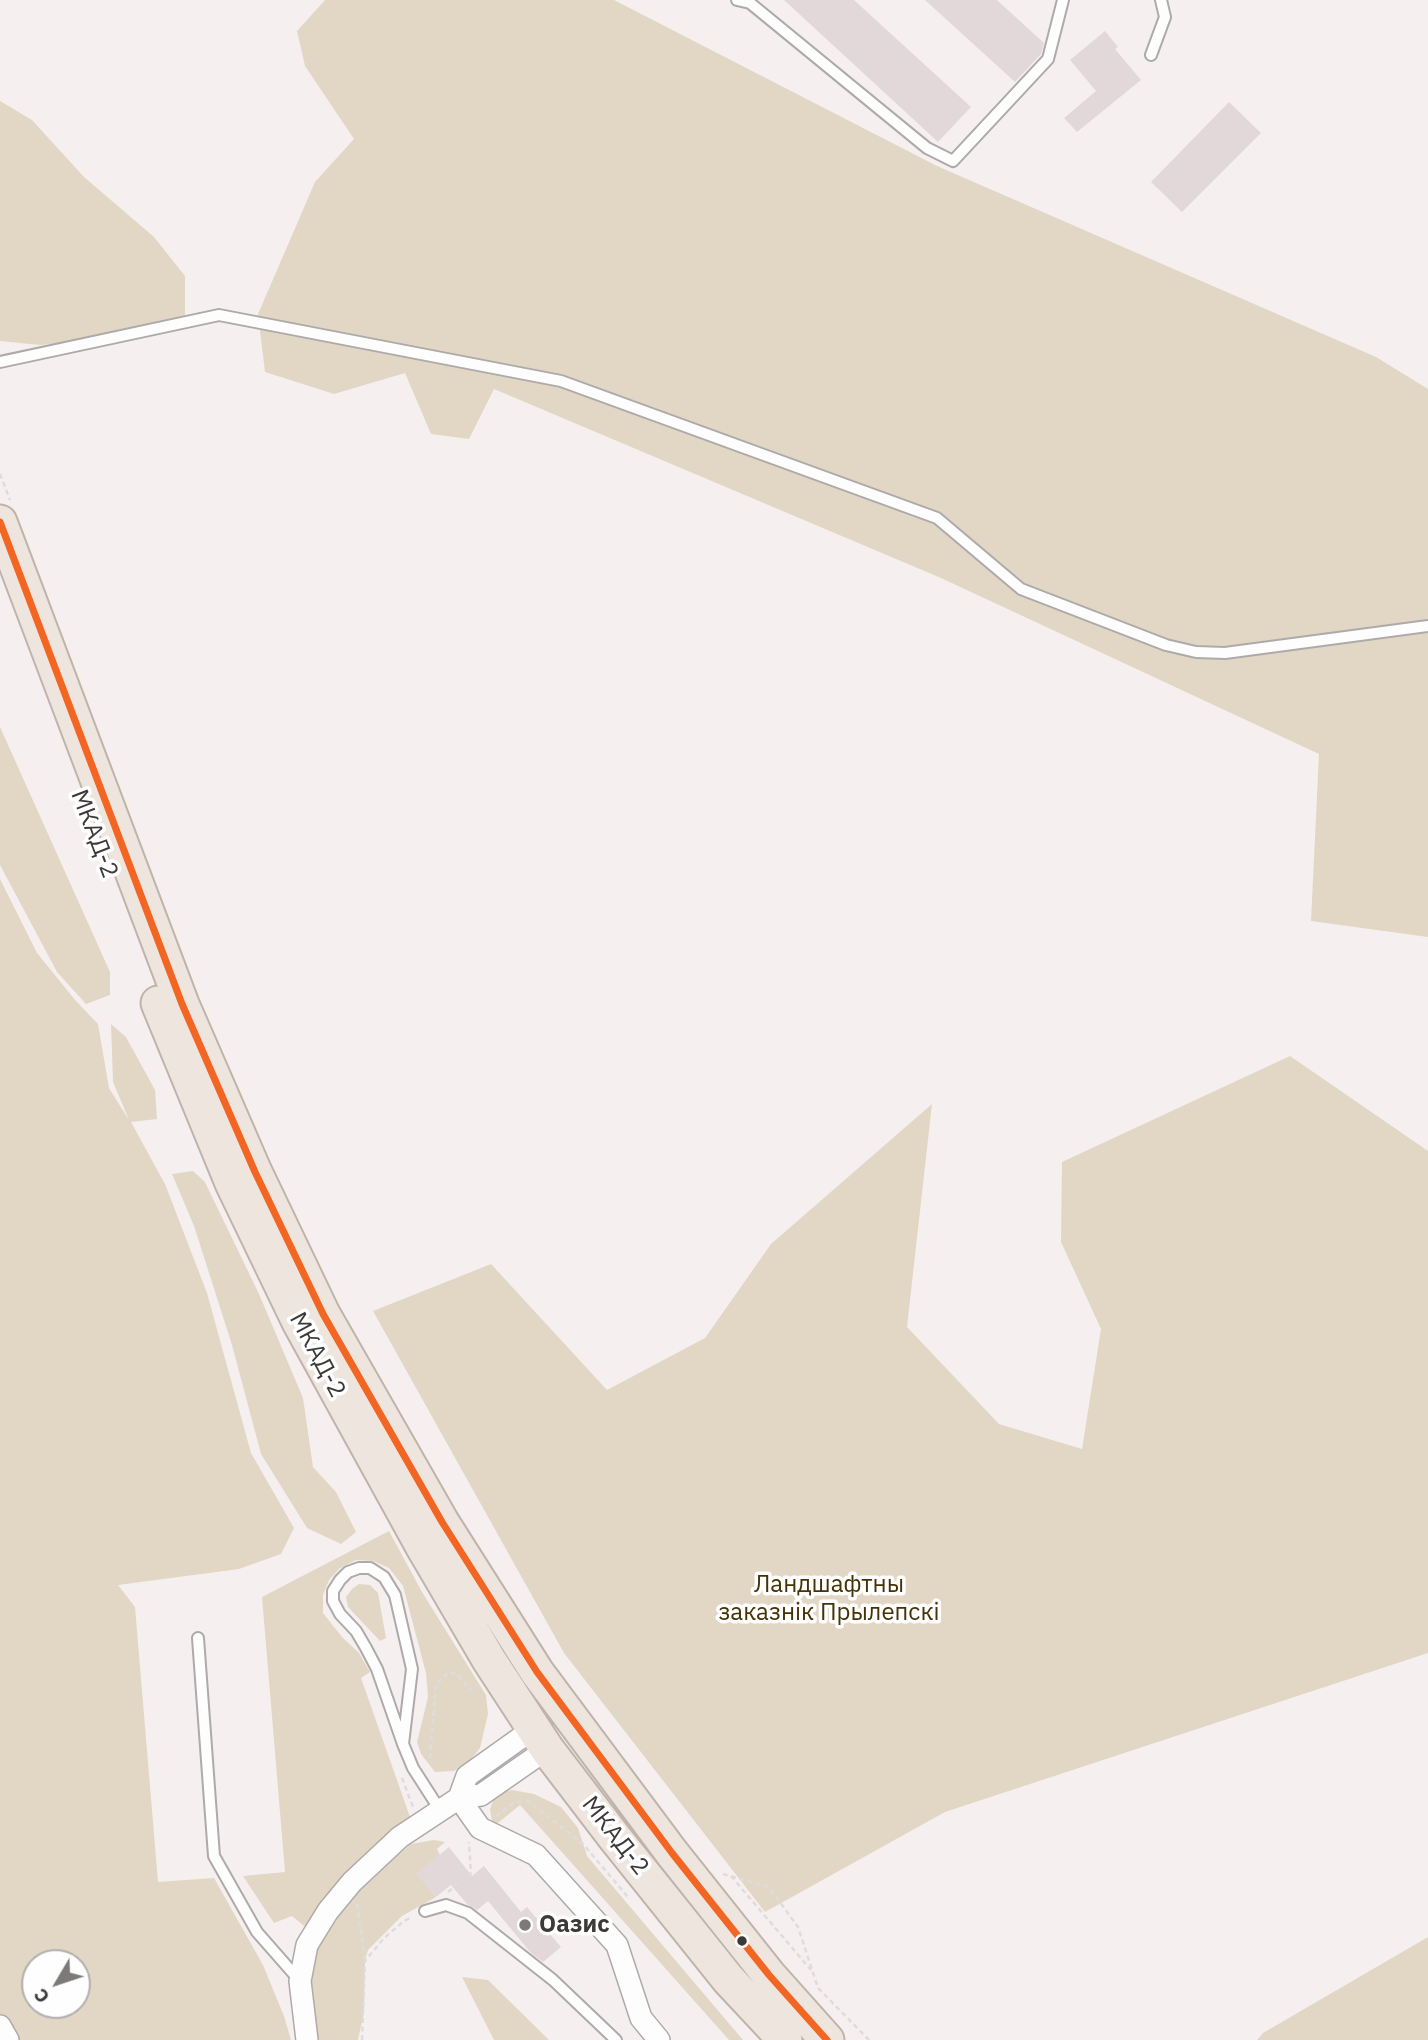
<!DOCTYPE html>
<html>
<head>
<meta charset="utf-8">
<style>
	body { margin:0 }
	#map { position:relative; width:1428px; height:2040px; overflow:hidden; background:#f5f0ef; font-family:"IBM Plex Sans",sans-serif }
	canvas { display:block }
	.north { position:absolute; left:21px; top:1949px; width:70px; height:70px; box-sizing:border-box; background:#fefefe; border:2px solid #b1afaf; border-radius:50%; rotate:231deg; font-size:19px; font-weight:700; line-height:28px; text-align:center; color:#3d3938 }
	.north::after { content:''; display:block; margin:auto; width:24px; height:32px; background:#7d7978; clip-path:polygon(50% 0,100% 100%,50% 72%,0 100%) }
</style>
</head>
<body>
<div id="map">
<canvas width="1428" height="2040"></canvas>
<div class="north">С</div>
</div>
<script>
const ctx = document.querySelector('canvas').getContext('2d');
ctx.lineJoin = 'round';
function fillPath(path, color) { ctx.fillStyle = color; ctx.fill(path, 'evenodd'); }
const poly = rows => new Path2D(rows.map(r => 'M' + r).join(''));
function trace(path, color, width, dash) { ctx.strokeStyle = color; ctx.lineWidth = width; ctx.lineCap = dash ? 'butt' : 'round'; ctx.setLineDash(dash || []); ctx.stroke(path); }
function drawText(font, color, halo, rows, align = 'center') {
  ctx.font = font + ' "IBM Plex Sans",sans-serif'; ctx.lineWidth = 7; ctx.setLineDash([]); ctx.textBaseline = 'middle'; ctx.strokeStyle = halo; ctx.fillStyle = color; for (const [text, x, y, turn = 0] of rows) {
    ctx.save(); ctx.translate(x, y); ctx.rotate((+turn || 0) * Math.PI / 180); ctx.textAlign = isNaN(turn) ? turn : align; if (halo) ctx.strokeText(text, 0, 0); ctx.fillText(text, 0, 0); ctx.restore();
  }
}
fillPath(poly([
	[325,0,614,0,937,166,1376,357,1428,389,1428,937,1311,921,1319,754,941,578,494,389,469,439,431,434,405,373,334,394,265,372,258,314,315,182,354,139,305,66,297,31],
	[0,101,32,120,84,177,154,237,185,276,185,327,114,338,40,345,0,341],
	[0,727,110,972,110,995,86,1004,57,972,0,865],
	[0,879,37,953,76,1001,98,1024,109,1088,129,1120,113,1082,111,1024,126,1037,155,1090,157,1119,131,1122,165,1184,207,1293,251,1453,294,1528,281,1554,239,1569,118,1585,135,1607,158,1882,214,1878,263,1965,284,2016,291,2040,0,2040],
	[35,1963,77,1963,77,2005,35,2005],
	[1290,1056,1428,1151,1428,1653,945,1812,765,1912,564,1653,373,1311,491,1264,607,1390,705,1338,771,1244,932,1104,907,1327,999,1424,1082,1449,1101,1329,1061,1242,1062,1162],
	[193,1171,205,1182,259,1294,303,1398,313,1467,336,1492,356,1532,341,1544,307,1528,261,1454,232,1345,194,1226,172,1174],
	[389,1531,422,1592,486,1695,488,1714,480,1748,471,1759,454,1771,435,1772,421,1754,417,1742,428,1697,426,1673,403,1586,389,1568,373,1561,356,1560,340,1568,329,1580,323,1595,323,1613,342,1637,359,1653,370,1672,361,1678,410,1817,391,1830,344,1875,324,1902,309,1930,292,1916,274,1923,243,1876,285,1872,262,1597],
	[359,1584,370,1585,378,1593,386,1638,380,1641,348,1607,346,1597,352,1589],
	[512,1790,534,1794,561,1807,578,1828,587,1856,743,2040,729,2040,520,1805,493,1827,490,1809,494,1798,503,1792],
	[434,1840,445,1842,437,1849,440,1855,417,1874,436,1897,402,1916,368,1950,365,1961,364,2012,358,2040,315,2040,311,1982,316,1950,344,1909,378,1871,411,1844],
	[1428,1937,1428,2040,1257,2040,1263,2033],
	[462,1977,488,1980,549,2040,494,2040]
]), '#e2d7c5');
fillPath(poly([
	[784,0,854,0,971,107,938,142],
	[925,0,997,0,1044,43,1041,54,1015,82],
	[1105,31,1118,47,1115,49,1141,80,1077,132,1064,118,1096,91,1070,60],
	[1229,102,1261,133,1182,212,1151,182],
	[449,1847,472,1876,484,1866,521,1912,527,1907,561,1947,543,1962,530,1952,488,1901,477,1910,467,1904,451,1885,436,1897,416,1874]
]), '#e2d8d9');
const service = poly([
	[737,0,750,3,927,148,953,161,1048,59,1063,0],
	[1151,55,1165,17,1161,0],
	[0,362,219,315,561,381,937,518,1021,589,1166,645,1196,652,1225,653,1428,626],
	[198,1638,214,1856,257,1932,300,1981],
	[403,1744,412,1669,395,1595,384,1577,370,1568,359,1568,348,1572,340,1580,333,1591,333,1601,340,1614,356,1631,366,1648,377,1669,403,1744,413,1768,440,1810],
	[425,1911,446,1905,468,1913,553,1980,616,2040]
]);
const minor = poly([
	[459,1798,480,1828,536,1855,617,1945,641,2018,659,2040],
	[459,1798,467,1776,533,1729],
	[0,2026,8,2040],
	[307,2040,300,1981,307,1945,328,1911,352,1882,400,1837,459,1798,481,1795,547,1749]
]);
const trunk = poly([
	[0,522,182,1004,255,1172,323,1314,442,1522,537,1672,672,1853,769,1975,827,2040],
	[158,1003,232,1183,299,1322,424,1549,489,1660,547,1749,615,1838,728,1979,785,2040]
]);
trace(service, '#aeaaa9', 14);
trace(minor, '#aeaaa9', 24);
trace(trunk, '#c0b3aa', 37);
trace(poly([
	[0,474,10,500],
	[430,1758,436,1684,449,1672,457,1674,470,1690,477,1685],
	[402,1778,413,1807],
	[496,1816,513,1803,528,1801,583,1844,628,1897],
	[723,1874,769,1887,798,1927,818,1988,869,2040],
	[731,1876,811,1970],
	[448,1892,471,1873,469,1842],
	[357,1904,365,1960],
	[362,2040,365,1961,384,1938,404,1921,412,1917]
]), '#dedcdc', 2.5, [5, 3.5]);
trace(service, '#fefdfd', 10);
trace(minor, '#fefdfd', 21);
trace(trunk, '#eee5de', 33);
trace(poly([
	[0,522,182,1004,255,1172,323,1314,442,1522,537,1672,672,1853,769,1975,827,2040]
]), '#f26522', 7);
for (const [x, y, r, color] of [
	[525,1925,7,"#7d7978"],
	[742,1941,6,"#3d3938"]
]) { const dot = new Path2D(); dot.arc(x, y, r, 0, 2 * Math.PI); ctx.fillStyle = color; ctx.fill(dot); trace(dot, '#fefefe', 2.5); }
drawText('24px', '#3d3938', '#fefefe', [
	["МКАД-2",94,834,69],
	["МКАД-2",317,1355,62],
	["МКАД-2",615,1836,52]
]);
drawText('24px', '#453306', '#fefefe', [
	["Ландшафтны",829,1585],
	["заказнік Прылепскі",829,1613]
]);
drawText('bold 24px', '#3d3938', '#fefefe', [
	["Оазис",539,1925]
], 'left');
</script>
</body>
</html>
